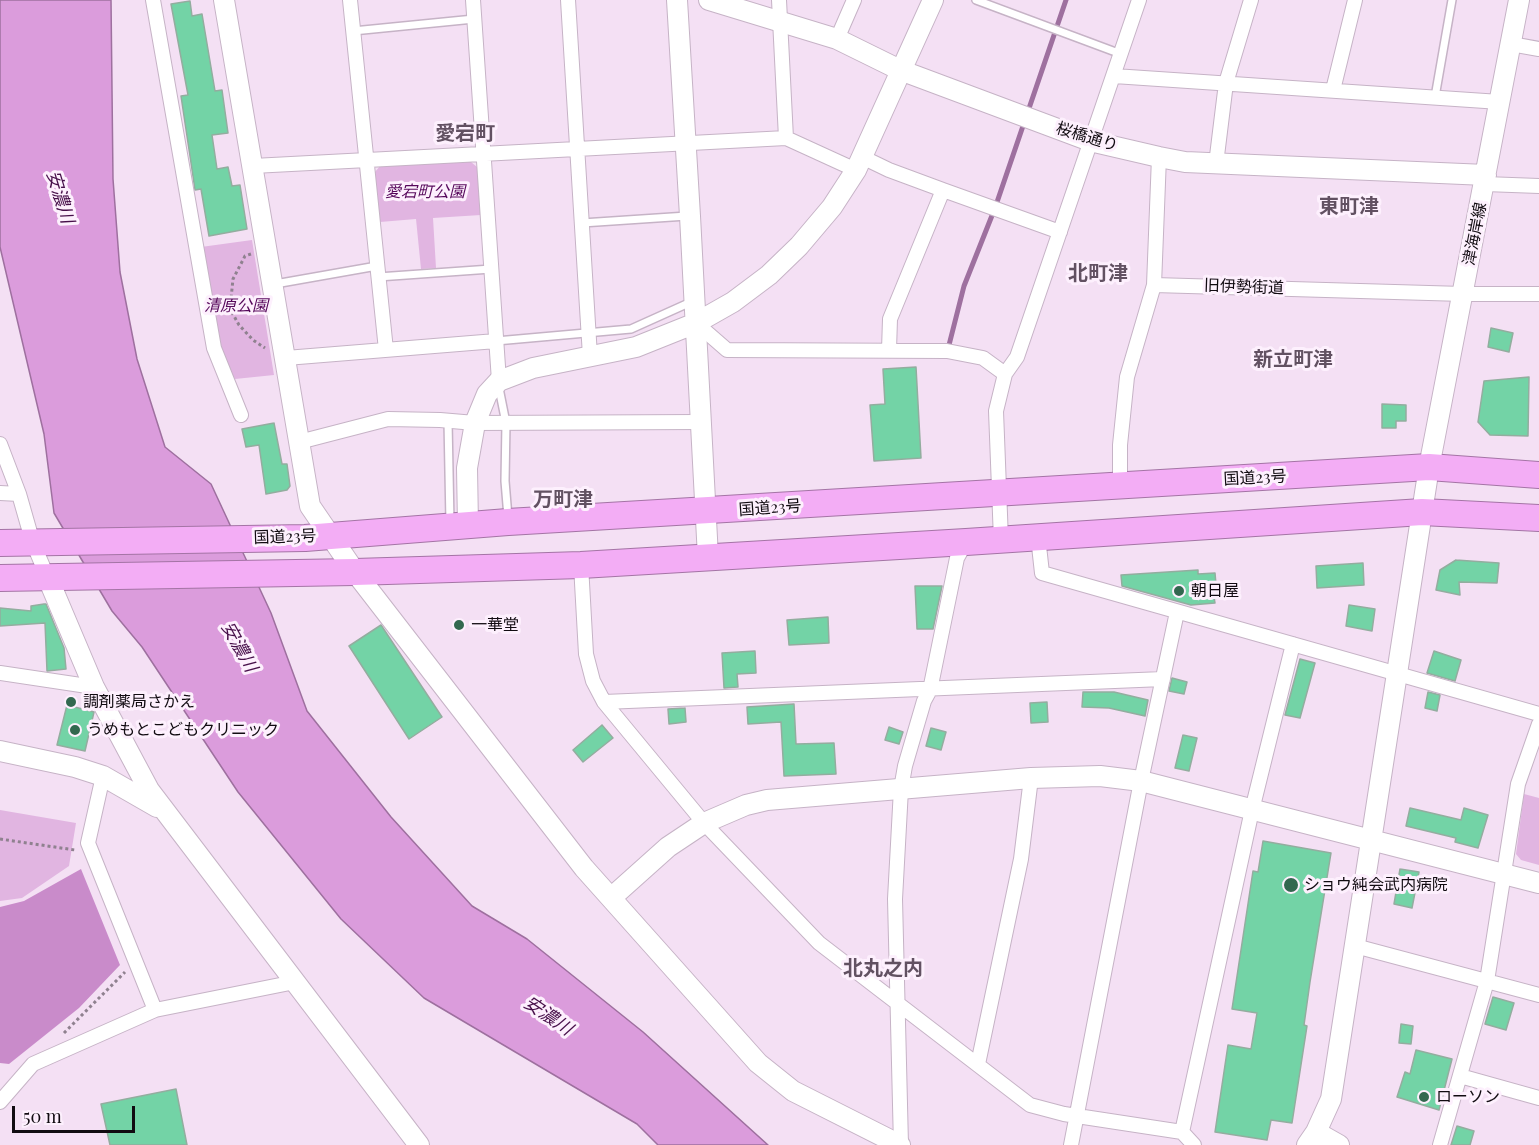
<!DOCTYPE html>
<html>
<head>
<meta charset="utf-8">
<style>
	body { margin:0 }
	#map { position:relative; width:1539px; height:1145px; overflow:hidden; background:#f4e0f4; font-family:"Playfair Display",serif }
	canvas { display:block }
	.scale { position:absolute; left:12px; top:1106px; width:123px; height:27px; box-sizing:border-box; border:3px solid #110b11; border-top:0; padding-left:8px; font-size:18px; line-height:21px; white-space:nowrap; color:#110b11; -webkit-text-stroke:4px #fdf0fd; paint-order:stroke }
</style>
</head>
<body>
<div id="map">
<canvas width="1539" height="1145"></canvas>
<div class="scale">50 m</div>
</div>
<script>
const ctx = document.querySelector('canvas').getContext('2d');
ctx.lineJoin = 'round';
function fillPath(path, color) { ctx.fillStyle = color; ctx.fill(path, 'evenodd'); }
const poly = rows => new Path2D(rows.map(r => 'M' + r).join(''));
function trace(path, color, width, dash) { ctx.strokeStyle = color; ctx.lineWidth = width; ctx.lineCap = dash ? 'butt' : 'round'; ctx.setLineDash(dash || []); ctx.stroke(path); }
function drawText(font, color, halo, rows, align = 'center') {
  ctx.font = font + ' "Playfair Display","Noto Sans JP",serif'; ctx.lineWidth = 6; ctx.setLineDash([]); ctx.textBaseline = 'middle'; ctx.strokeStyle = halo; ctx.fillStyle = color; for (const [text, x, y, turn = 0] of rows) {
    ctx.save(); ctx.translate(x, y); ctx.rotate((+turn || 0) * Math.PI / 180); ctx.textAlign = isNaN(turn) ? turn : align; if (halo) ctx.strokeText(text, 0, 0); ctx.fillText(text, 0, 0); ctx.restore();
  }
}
fillPath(poly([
	[471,162,477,167,481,215,433,218,436,268,421,269,416,219,380,222,375,172,380,166],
	[252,240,274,375,235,379,220,355,201,247],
	[1524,794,1539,798,1539,865,1521,860,1516,854],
	[0,810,76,823,69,866,22,898,0,901]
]), '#e1b5e1');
fillPath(poly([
	[81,869,120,965,79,1008,9,1064,0,1063,0,907,24,901]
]), '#c98bca');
const water = poly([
	[0,0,111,0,113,179,120,272,137,359,165,447,211,484,271,613,307,711,391,817,472,906,527,939,643,1032,768,1145,658,1145,637,1124,424,998,341,919,238,792,142,647,112,611,54,513,44,434,0,247,0,0]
]);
fillPath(water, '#db9cdc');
trace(water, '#9e709f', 1.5);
trace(poly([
	[948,349,964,286,995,208,1066,0]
]), '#9e709f', 5);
const building = poly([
	[190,1,192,16,202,14,215,91,222,90,228,133,212,135,217,169,228,167,232,186,240,185,247,229,209,236,201,189,195,190,193,176,181,96,188,95,171,4,190,1],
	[1491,328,1513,333,1509,352,1488,347,1491,328],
	[916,367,921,458,874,461,870,405,885,404,883,369,916,367],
	[1529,377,1528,436,1490,435,1478,422,1484,381,1529,377],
	[1382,404,1406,405,1406,421,1396,421,1396,428,1382,428,1382,404],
	[274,423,282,464,287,464,290,486,287,490,266,494,259,445,246,447,242,429,274,423],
	[1456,560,1499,563,1497,583,1459,582,1460,595,1436,590,1440,570,1456,560],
	[1363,563,1364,585,1317,588,1316,566,1363,563],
	[1198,570,1198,574,1215,573,1217,596,1214,597,1215,603,1191,605,1122,586,1121,575,1198,570],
	[915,586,942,586,933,629,917,629,915,586],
	[44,604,46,604,64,648,66,669,47,671,45,623,0,626,0,608,31,611,31,606,44,604],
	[1349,605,1375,609,1372,631,1346,626,1349,605],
	[828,617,829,643,789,645,787,620,828,617],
	[381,625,442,717,409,739,349,646,381,625],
	[755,651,756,673,737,674,738,687,724,688,722,653,755,651],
	[1434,651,1461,660,1455,681,1427,673,1434,651],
	[1300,659,1315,663,1300,718,1285,715,1300,659],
	[1172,678,1187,682,1184,694,1169,691,1172,678],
	[1083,692,1114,692,1148,700,1145,716,1109,708,1082,707,1083,692],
	[1428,692,1440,695,1437,711,1425,708,1428,692],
	[1047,702,1048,722,1031,723,1030,703,1047,702],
	[794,704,796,744,834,743,836,774,784,776,781,722,748,724,747,707,794,704],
	[67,705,94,712,85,751,57,745,67,705],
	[685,708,686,722,669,724,668,709,685,708],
	[602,725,613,738,583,762,573,750,602,725],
	[889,727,903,732,899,744,885,740,889,727],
	[931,728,946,732,941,750,926,746,931,728],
	[1183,735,1197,738,1189,771,1175,768,1183,735],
	[1410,808,1461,820,1464,808,1488,815,1478,848,1455,842,1456,838,1406,826,1410,808],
	[1263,841,1331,853,1310,982,1304,1025,1307,1026,1292,1123,1271,1120,1267,1140,1215,1132,1228,1045,1251,1049,1257,1013,1232,1009,1253,871,1258,872,1263,841],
	[1400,869,1419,872,1412,908,1394,904,1400,869],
	[1493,997,1514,1003,1506,1030,1485,1024,1493,997],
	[1401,1024,1413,1026,1411,1044,1399,1043,1401,1024],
	[1416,1050,1452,1059,1439,1110,1397,1097,1405,1072,1410,1074,1416,1050],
	[176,1089,187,1145,110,1145,101,1104,176,1089],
	[1457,1126,1474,1131,1470,1145,1451,1145,1457,1126]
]);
fillPath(building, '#73d3a6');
trace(building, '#93ad9f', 1.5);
const lane = poly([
	[976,0,1121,54],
	[353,31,474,19],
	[1435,97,1452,0],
	[582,223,687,216],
	[378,277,491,269],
	[275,284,377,266],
	[496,341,631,329,691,302],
	[499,388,506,423,505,481,508,517],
	[448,421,450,523]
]);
const street = poly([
	[153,0,214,348,241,415],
	[350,0,386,350],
	[473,0,499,381],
	[568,0,590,356],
	[779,0,786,138],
	[837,39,854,0],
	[1511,44,1539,49],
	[1114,76,1500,102],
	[1333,90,1355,0],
	[862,157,889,170,943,190],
	[1216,164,1226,83,1251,0],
	[253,166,786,138,856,170],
	[1485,184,1539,186],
	[1154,285,1463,294,1539,294],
	[696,323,727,350,947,351,983,358,1005,374],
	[889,350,890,319,943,190,1060,232],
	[286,358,496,341],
	[299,442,388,419,440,420,475,423,700,422],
	[0,444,19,494,33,543,47,576],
	[1120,486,1120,445,1127,377,1154,285,1159,157],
	[0,493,19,494],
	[1038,537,1042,573,1539,714],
	[1001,540,996,411,1005,374,1017,357,1139,0],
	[581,565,586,654,593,681,604,702,704,823,819,943,1030,1105,1064,1114,1182,1132,1194,1145],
	[0,673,94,687],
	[604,702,1163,679],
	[103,776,88,843,155,1010],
	[1355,946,1539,995],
	[978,1064,1021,859,1031,778],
	[1460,1076,1539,1098],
	[0,1102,33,1064,155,1010,295,982],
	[1182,1132,1252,810,1293,644],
	[901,1145,895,899,901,789,905,766,924,701,930,690,957,558,966,542],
	[1071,1145,1141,781,1177,612],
	[1440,1145,1487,981,1518,784,1539,724]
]);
const secondary = poly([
	[224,0,310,506,355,572,584,868,758,1063,793,1091,900,1145],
	[677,0,690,216,708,557],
	[709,0,837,39,900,70,1090,141,1159,157,1185,162,1486,175],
	[468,525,467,468,475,423,487,394,499,381,533,368,636,347,696,323,733,302,769,275,799,246,832,207,856,170,933,0],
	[47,576,94,687,149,790,419,1145],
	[0,751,75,767,103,776,157,807],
	[611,898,668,847,704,823,746,805,767,800,1031,778,1100,776,1141,781,1539,883],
	[1316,1132,1339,1145],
	[1307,1145,1316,1132,1331,1099,1429,467,1519,0]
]);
const highway = poly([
	[0,543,305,538,508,522,1429,467,1539,475],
	[0,578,355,572,581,565,966,542,1422,512,1539,518]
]);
trace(lane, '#c6b3c6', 10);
trace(street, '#c6b3c6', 16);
trace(secondary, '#c6b3c6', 22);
trace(highway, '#a474a5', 28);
trace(poly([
	[251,254,245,256,233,279,230,309,239,325,253,340,265,348],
	[0,839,75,850],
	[64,1033,125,972]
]), '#8f818f', 3, [3, 3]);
trace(lane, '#fff', 7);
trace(street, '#fff', 14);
trace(secondary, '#fff', 20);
trace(highway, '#f3adf5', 26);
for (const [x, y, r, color] of [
	[1179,591,6,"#32684f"],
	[459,625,6,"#32684f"],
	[71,702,6,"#32684f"],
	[75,730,6,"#32684f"],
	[1291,885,8,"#32684f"],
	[1424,1097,6,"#32684f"]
]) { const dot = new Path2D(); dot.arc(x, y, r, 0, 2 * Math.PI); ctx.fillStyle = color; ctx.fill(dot); trace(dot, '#fdf0fd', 2); }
drawText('16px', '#110b11', '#fdf0fd', [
	["桜橋通り",1087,137,17],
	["津海岸線",1475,234,-79],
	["旧伊勢街道",1244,287,2],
	["国道23号",1255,478,-3],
	["国道23号",770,508,-4],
	["国道23号",285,537,-2]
]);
drawText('italic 16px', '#56085b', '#fdf0fd', [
	["愛宕町公園",425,192],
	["清原公園",236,306]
]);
drawText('16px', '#110b11', '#fdf0fd', [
	["朝日屋",1191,591],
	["一華堂",471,625],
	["調剤薬局さかえ",83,702],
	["うめもとこどもクリニック",87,730],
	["ショウ純会武内病院",1304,885],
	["ローソン",1436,1097]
], 'left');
drawText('italic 18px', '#470f4a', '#fdf0fd', [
	["安濃川",60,197,73],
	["安濃川",239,647,61],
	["安濃川",548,1016,34]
]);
drawText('bold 20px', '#625162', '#fdf0fd', [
	["愛宕町",465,134],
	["東町津",1349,207],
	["北町津",1098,274],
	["新立町津",1293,360],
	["万町津",563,500],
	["北丸之内",883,969]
]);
</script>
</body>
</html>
